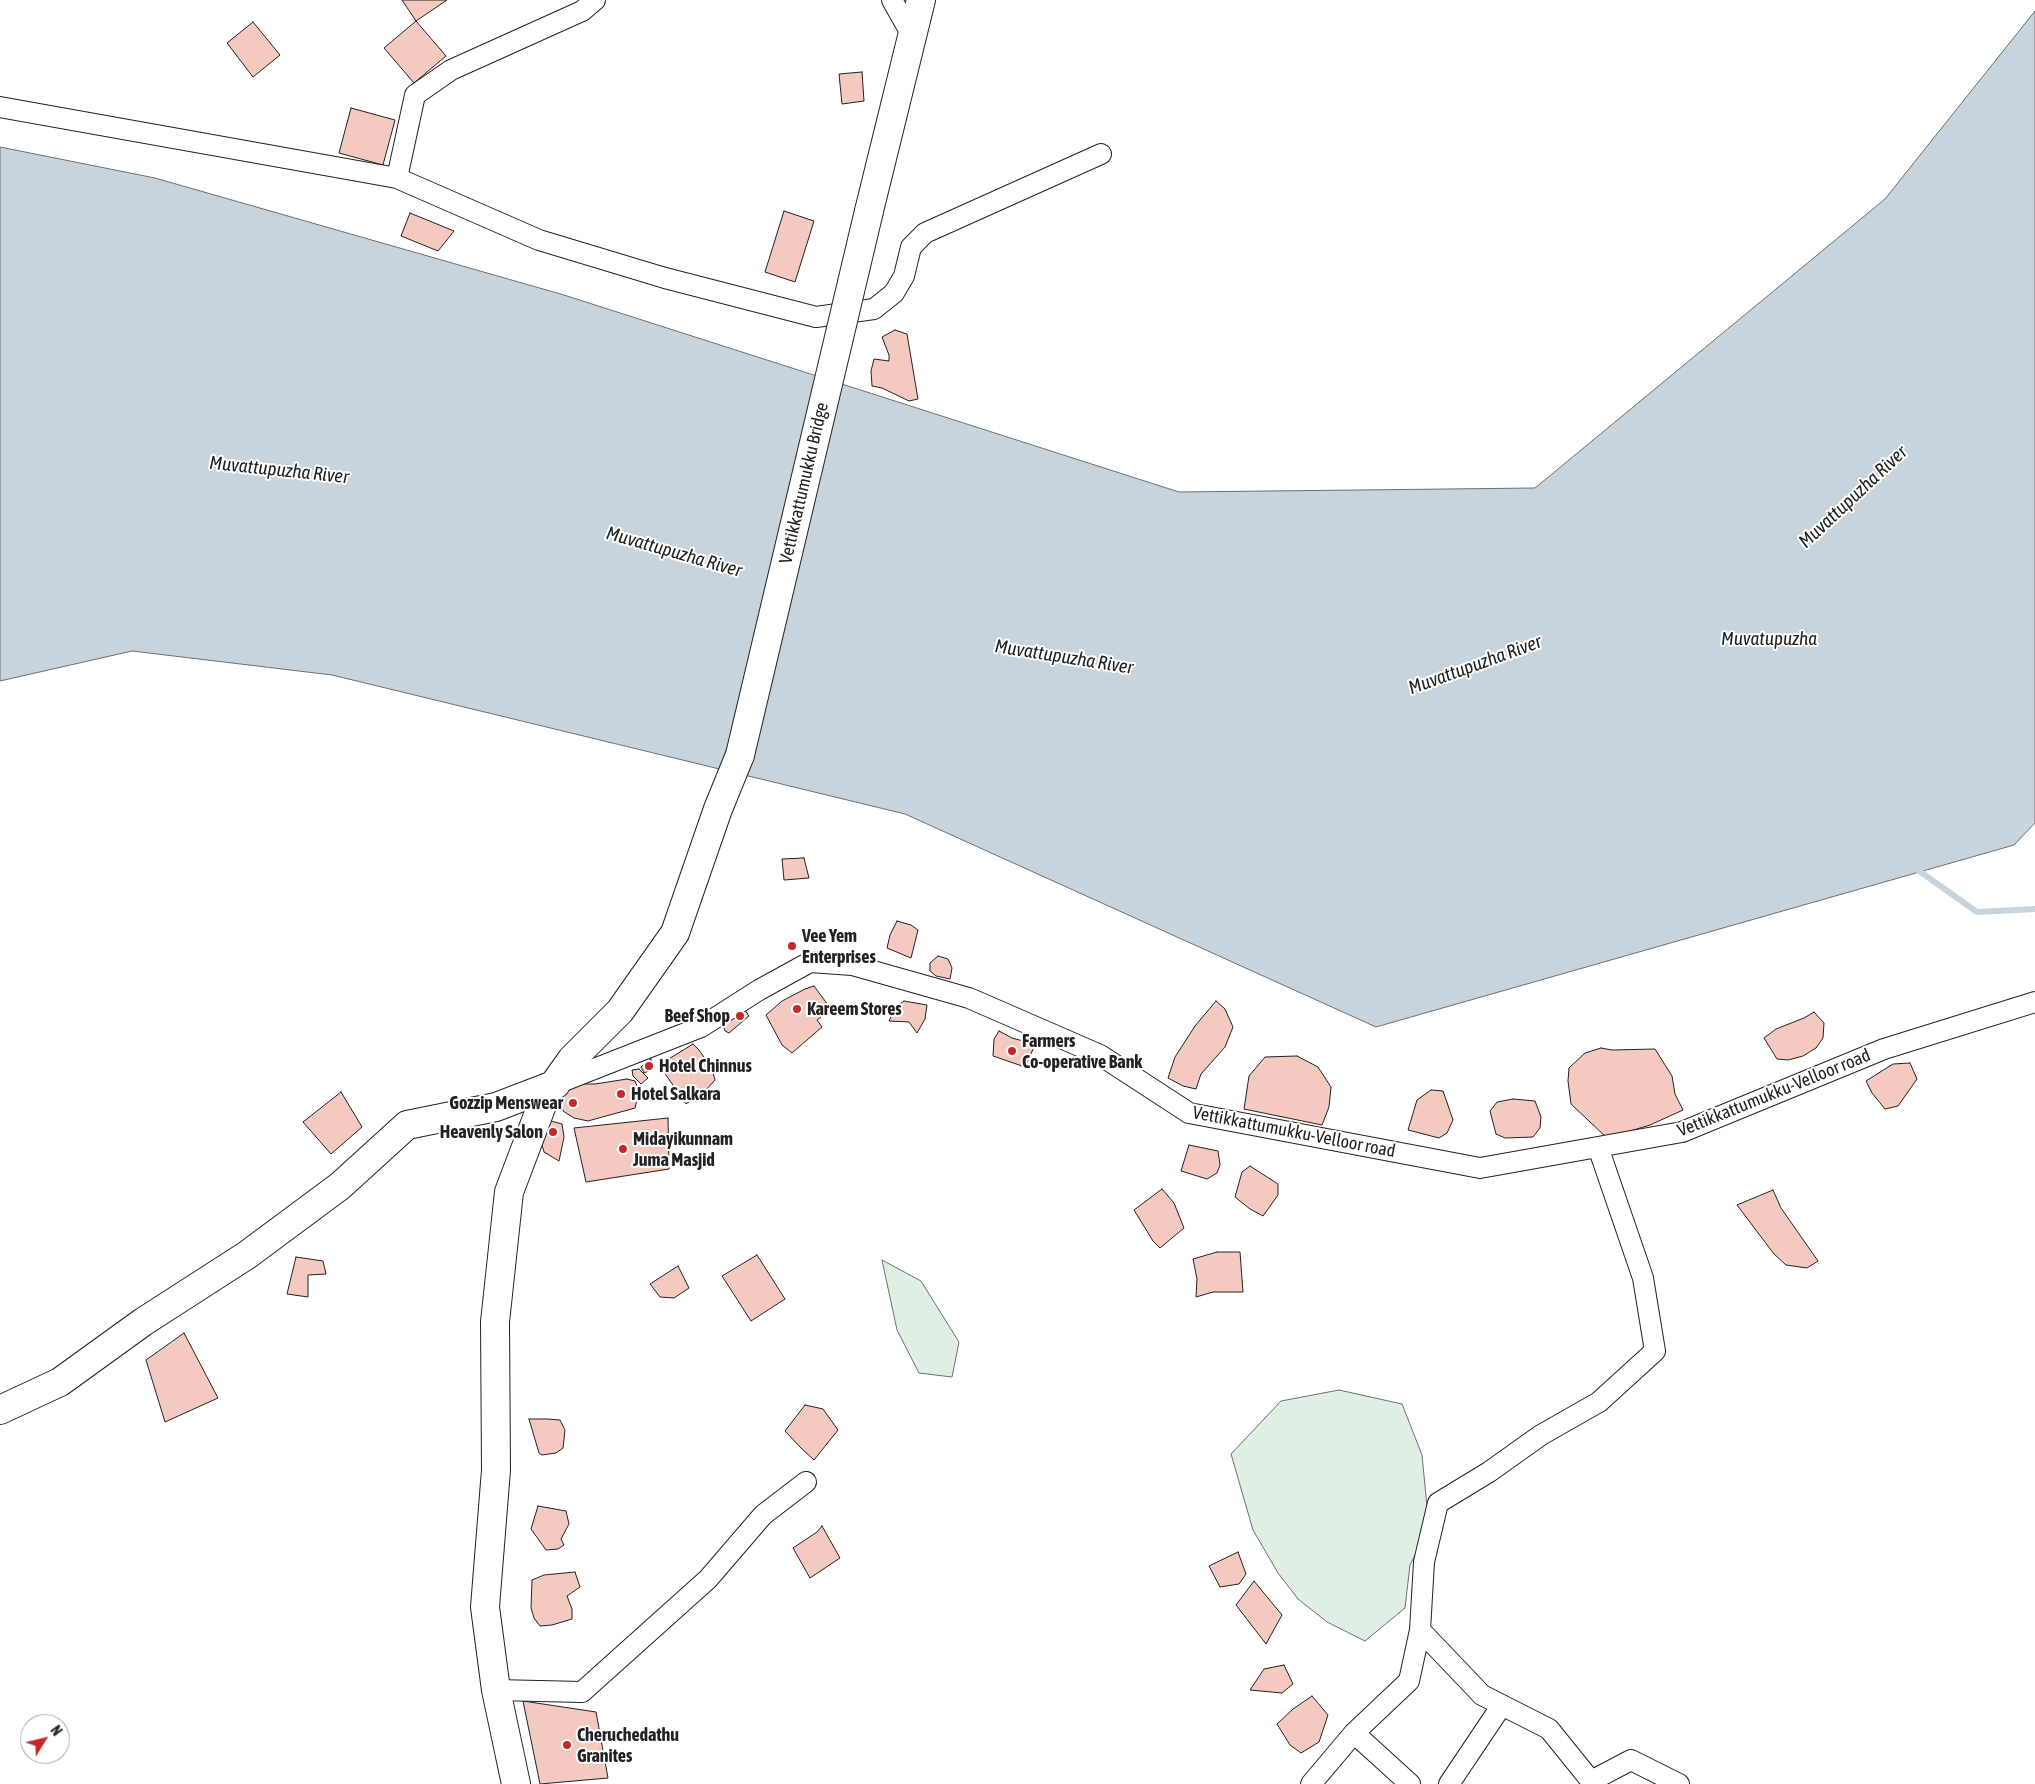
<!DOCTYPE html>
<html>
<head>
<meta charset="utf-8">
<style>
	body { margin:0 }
	#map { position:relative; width:2035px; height:1784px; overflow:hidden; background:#fff; font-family:"Asap Condensed",sans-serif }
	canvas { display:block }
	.north { position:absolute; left:20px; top:1714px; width:50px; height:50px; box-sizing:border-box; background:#fff; border:1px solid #a7a7a7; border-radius:50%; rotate:54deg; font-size:14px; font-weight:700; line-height:20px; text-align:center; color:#222 }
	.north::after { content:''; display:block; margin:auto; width:18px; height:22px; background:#c62828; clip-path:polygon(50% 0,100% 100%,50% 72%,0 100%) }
</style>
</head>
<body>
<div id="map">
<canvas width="2035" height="1784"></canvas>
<div class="north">N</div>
</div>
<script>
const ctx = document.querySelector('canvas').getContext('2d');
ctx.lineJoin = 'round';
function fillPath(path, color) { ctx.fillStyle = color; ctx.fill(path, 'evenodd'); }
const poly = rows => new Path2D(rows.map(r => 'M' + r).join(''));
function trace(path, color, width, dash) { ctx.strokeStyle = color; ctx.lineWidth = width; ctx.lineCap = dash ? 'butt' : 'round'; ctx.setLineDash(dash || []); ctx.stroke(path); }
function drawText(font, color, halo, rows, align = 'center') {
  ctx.font = font + ' "Asap Condensed",sans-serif'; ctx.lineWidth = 4; ctx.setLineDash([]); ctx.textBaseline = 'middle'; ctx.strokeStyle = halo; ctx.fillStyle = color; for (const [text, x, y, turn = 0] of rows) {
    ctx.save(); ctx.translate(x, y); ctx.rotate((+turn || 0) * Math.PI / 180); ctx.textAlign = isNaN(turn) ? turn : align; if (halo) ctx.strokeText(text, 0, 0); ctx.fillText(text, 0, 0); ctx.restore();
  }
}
const green = poly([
	[882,1260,921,1281,959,1342,952,1377,919,1373,897,1330,882,1260],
	[1339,1390,1402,1404,1422,1455,1429,1527,1410,1565,1405,1608,1365,1641,1327,1622,1298,1599,1278,1573,1253,1530,1231,1454,1281,1401,1339,1390]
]);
fillPath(green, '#e0efe3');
trace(green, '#6f6f6f', 1);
const water = poly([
	[2035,11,2035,823,2014,845,1376,1027,905,814,332,675,132,651,0,681,0,147,155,178,564,295,1179,492,1535,488,1885,199,2035,11]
]);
fillPath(water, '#c7d3dd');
trace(water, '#6f6f6f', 1);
trace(poly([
	[1915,868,1977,912,2035,909]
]), '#c7d3dd', 6);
const building = poly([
	[402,0,447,0,416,21,402,0],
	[416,21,446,56,414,83,384,48,416,21],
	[253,22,280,55,253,77,227,43,253,22],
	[862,72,864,101,842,104,839,74,862,72],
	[351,108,395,120,383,165,339,153,351,108],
	[784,211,814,221,795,282,765,272,784,211],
	[410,213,454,231,438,251,401,236,410,213],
	[895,330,907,334,918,399,909,401,882,388,872,386,871,371,874,359,889,361,889,355,882,337,895,330],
	[804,858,809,878,784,880,782,859,804,858],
	[897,921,911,925,918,930,911,958,887,948,890,935,897,921],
	[938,956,948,959,952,968,950,979,936,976,930,971,930,963,938,956],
	[814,986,831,1009,817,1020,822,1027,792,1053,782,1045,766,1015,782,1001,805,989,814,986],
	[904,1001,927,1005,925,1019,917,1033,909,1022,889,1021,895,1008,904,1001],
	[1216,1001,1225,1009,1233,1027,1225,1047,1201,1074,1196,1089,1183,1086,1168,1078,1175,1057,1195,1026,1216,1001],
	[743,1007,749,1016,729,1033,725,1031,722,1022,743,1007],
	[1814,1012,1824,1023,1823,1038,1816,1048,1803,1056,1788,1060,1777,1059,1764,1038,1776,1029,1804,1018,1814,1012],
	[999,1031,1012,1038,1027,1042,1034,1047,1025,1067,993,1056,994,1039,999,1031],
	[693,1044,699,1050,712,1069,715,1080,705,1091,686,1104,659,1065,693,1044],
	[1601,1048,1612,1050,1655,1049,1672,1076,1675,1094,1683,1110,1650,1125,1607,1138,1571,1104,1568,1081,1569,1068,1585,1053,1601,1048],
	[1297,1056,1318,1067,1331,1087,1329,1107,1322,1125,1244,1109,1249,1076,1265,1057,1297,1056],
	[651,1059,653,1069,644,1073,641,1067,651,1059],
	[1910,1063,1917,1079,1898,1106,1885,1109,1872,1093,1866,1081,1893,1064,1910,1063],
	[639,1069,648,1078,641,1084,633,1076,632,1070,639,1069],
	[627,1079,635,1081,639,1091,635,1108,588,1121,574,1118,563,1111,561,1101,565,1091,582,1084,595,1084,627,1079],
	[1431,1090,1443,1091,1453,1120,1447,1133,1439,1138,1408,1130,1417,1100,1431,1090],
	[341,1092,362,1127,331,1154,303,1122,341,1092],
	[1513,1099,1535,1101,1541,1117,1540,1128,1533,1137,1505,1138,1496,1134,1490,1111,1497,1102,1513,1099],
	[668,1118,669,1169,586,1182,574,1128,668,1118],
	[551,1121,562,1124,564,1137,559,1161,544,1152,542,1145,551,1121],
	[1189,1145,1218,1151,1220,1165,1217,1173,1207,1179,1181,1171,1189,1145],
	[1250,1166,1278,1184,1278,1195,1263,1216,1250,1209,1235,1197,1242,1172,1250,1166],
	[1162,1189,1174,1203,1184,1228,1160,1248,1153,1241,1134,1210,1162,1189],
	[1773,1190,1781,1208,1818,1261,1807,1268,1786,1265,1774,1254,1737,1205,1773,1190],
	[1217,1252,1240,1252,1243,1292,1213,1292,1196,1297,1197,1279,1193,1259,1217,1252],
	[757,1255,785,1299,751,1321,722,1276,757,1255],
	[296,1257,323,1261,326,1274,308,1275,308,1297,287,1294,296,1257],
	[678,1266,689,1288,674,1298,660,1297,650,1284,678,1266],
	[184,1333,218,1398,165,1422,146,1360,184,1333],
	[805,1405,823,1409,838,1430,814,1460,801,1448,785,1431,805,1405],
	[529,1419,548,1419,560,1420,565,1430,563,1448,556,1453,542,1455,539,1453,529,1419],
	[538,1506,566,1511,569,1524,561,1539,564,1545,558,1549,546,1550,531,1529,538,1506],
	[822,1526,840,1558,810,1578,793,1548,817,1532,822,1526],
	[1238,1552,1246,1574,1239,1584,1220,1587,1209,1566,1238,1552],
	[575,1572,580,1587,567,1596,572,1609,572,1619,552,1625,540,1626,534,1618,531,1608,532,1580,544,1575,575,1572],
	[1254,1581,1282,1615,1266,1644,1236,1605,1254,1581],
	[1284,1665,1293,1684,1282,1693,1250,1690,1264,1669,1284,1665],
	[1312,1696,1328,1715,1319,1742,1301,1753,1290,1745,1277,1724,1293,1709,1312,1696],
	[523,1701,596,1712,608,1778,540,1784,523,1701]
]);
fillPath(building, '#f3c9c0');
trace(building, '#222', 1);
const street = poly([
	[892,0,913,37],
	[0,107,397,178,539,240,665,278,816,317,874,309,894,293,904,276,911,247,925,233,1101,154],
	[397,178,415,95,451,70,582,11,595,0],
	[556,1084,701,1027,759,990,810,962,852,965,969,998,1100,1055,1189,1113,1480,1168,1682,1132,1884,1049,2035,1002],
	[1420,1630,1482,1695,1549,1729,1591,1781,1591,1784],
	[496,1690,582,1692,708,1579,763,1515,806,1482],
	[1354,1733,1410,1784],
	[1591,1781,1631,1760,1679,1784],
	[1311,1784,1354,1733,1409,1681,1420,1630,1424,1562,1438,1503,1489,1472,1541,1435,1599,1402,1655,1351,1643,1278,1598,1147],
	[1449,1784,1502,1705]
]);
const secondary = poly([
	[869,211,921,0],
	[0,1410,60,1382,143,1322,247,1255,340,1186,407,1125,496,1107,556,1084],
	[516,1784,496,1690,485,1607,496,1470,495,1322,509,1192,545,1097,572,1059,620,1011,675,933,718,809,740,755]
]);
trace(street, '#222', 22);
trace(secondary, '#222', 30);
trace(street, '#fff', 20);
trace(secondary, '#fff', 28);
const secondaryBridge = poly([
	[740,755,869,211]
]);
trace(secondaryBridge, '#222', 30, []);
trace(secondaryBridge, '#fff', 28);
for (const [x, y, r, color] of [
	[792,946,5,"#c62828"],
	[797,1009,5,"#c62828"],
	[740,1016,5,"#c62828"],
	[1012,1051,5,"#c62828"],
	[649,1066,5,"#c62828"],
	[621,1094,5,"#c62828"],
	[573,1103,5,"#c62828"],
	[553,1132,5,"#c62828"],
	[623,1149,5,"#c62828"],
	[567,1745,5,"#c62828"]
]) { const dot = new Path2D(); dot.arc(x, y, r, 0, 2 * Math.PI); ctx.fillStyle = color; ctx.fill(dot); trace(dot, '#fff', 2); }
drawText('18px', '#222', '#fff', [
	["Vettikkattumukku Bridge",804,483,-77],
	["Vettikkattumukku-Velloor road",1774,1093,-22],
	["Vettikkattumukku-Velloor road",1294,1132,11]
]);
drawText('bold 18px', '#222', '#fff', [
	["Vee Yem",802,936],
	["Enterprises",802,957],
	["Kareem Stores",807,1009],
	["Beef Shop",730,1016,"right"],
	["Farmers",1022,1041],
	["Co-operative Bank",1022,1062],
	["Hotel Chinnus",659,1066],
	["Hotel Salkara",631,1094],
	["Gozzip Menswear",563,1103,"right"],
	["Heavenly Salon",543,1132,"right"],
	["Midayikunnam",633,1139],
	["Juma Masjid",633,1160],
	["Cheruchedathu",577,1735],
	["Granites",577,1756]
], 'left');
drawText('italic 19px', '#222', '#fff', [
	["Muvattupuzha River",279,470,6],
	["Muvattupuzha River",1853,497,-43],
	["Muvattupuzha River",674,552,16],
	["Muvatupuzha",1769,639],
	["Muvattupuzha River",1064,657,9],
	["Muvattupuzha River",1475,665,-20]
]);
</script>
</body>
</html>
